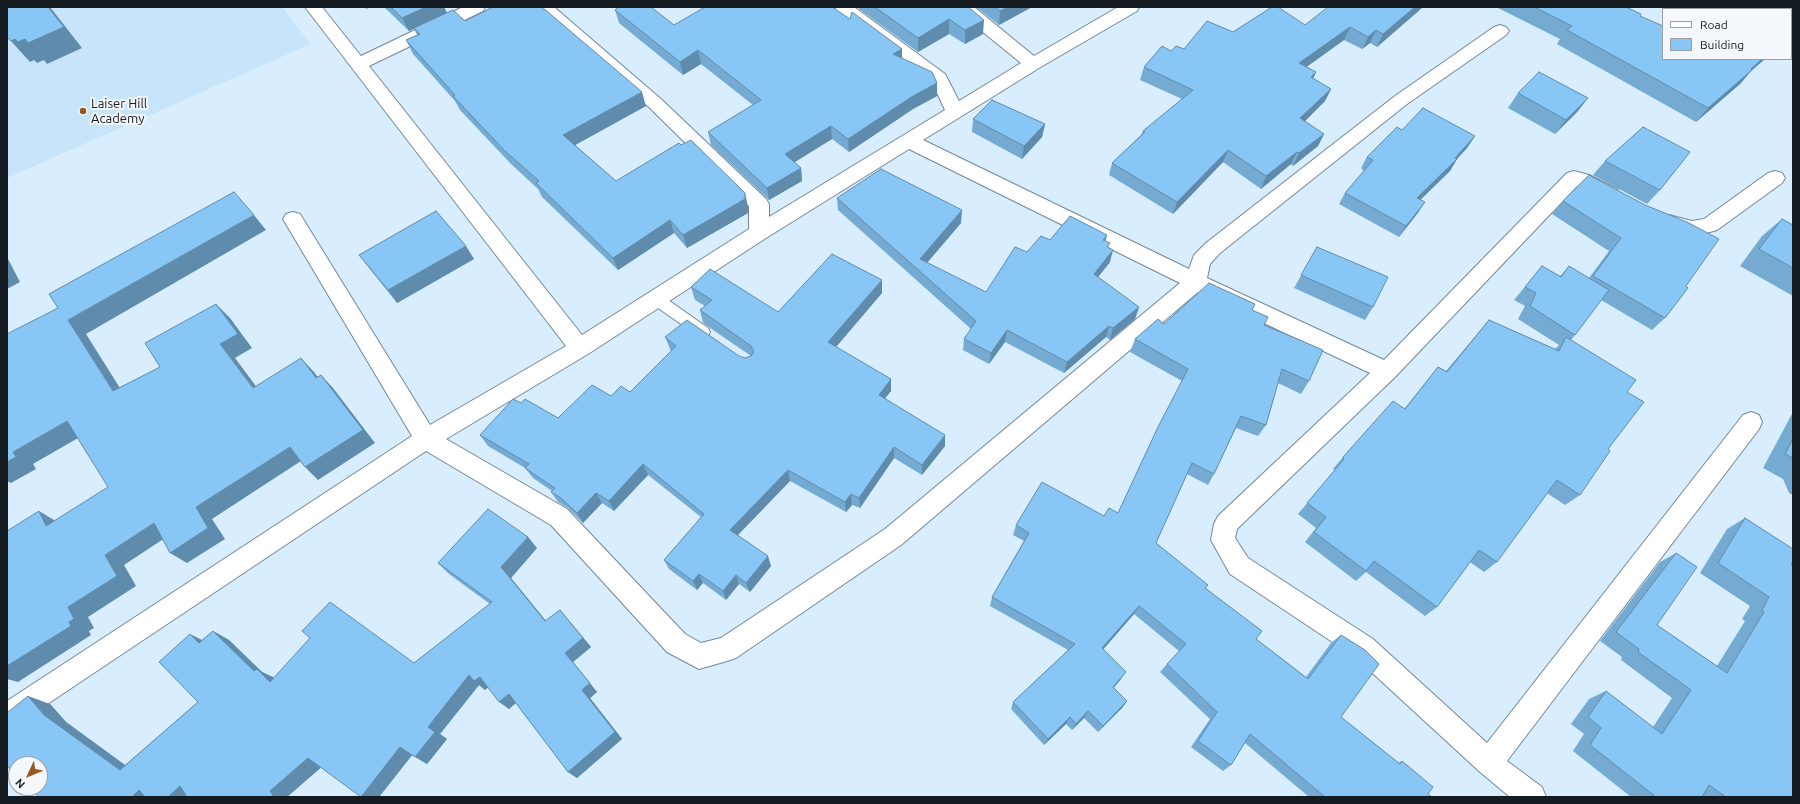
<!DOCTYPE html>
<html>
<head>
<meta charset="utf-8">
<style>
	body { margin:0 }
	#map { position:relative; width:1800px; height:804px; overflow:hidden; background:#d8eeff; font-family:Ubuntu,sans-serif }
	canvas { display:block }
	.frame { position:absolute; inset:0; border:8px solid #141b21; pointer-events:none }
	.legend { position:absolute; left:1662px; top:8px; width:130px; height:52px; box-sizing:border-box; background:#f4f8fc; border:1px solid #9aa0a4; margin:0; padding:5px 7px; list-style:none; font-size:12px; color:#141b21 }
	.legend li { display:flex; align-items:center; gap:8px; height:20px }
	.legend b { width:20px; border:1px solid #9aa0a4 }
	.north { position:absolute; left:8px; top:756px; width:40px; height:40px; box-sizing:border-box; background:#f4f8fc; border:1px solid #9aa0a4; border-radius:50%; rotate:226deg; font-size:11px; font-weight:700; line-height:16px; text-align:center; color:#141b21 }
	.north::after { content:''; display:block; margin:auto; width:14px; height:18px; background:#95591b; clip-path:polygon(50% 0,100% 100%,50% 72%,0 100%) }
</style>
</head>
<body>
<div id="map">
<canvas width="1800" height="804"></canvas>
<div class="frame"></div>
<ul class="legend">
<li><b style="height:5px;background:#fff"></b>Road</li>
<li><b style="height:11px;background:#88c7f5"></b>Building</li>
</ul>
<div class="north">N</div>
</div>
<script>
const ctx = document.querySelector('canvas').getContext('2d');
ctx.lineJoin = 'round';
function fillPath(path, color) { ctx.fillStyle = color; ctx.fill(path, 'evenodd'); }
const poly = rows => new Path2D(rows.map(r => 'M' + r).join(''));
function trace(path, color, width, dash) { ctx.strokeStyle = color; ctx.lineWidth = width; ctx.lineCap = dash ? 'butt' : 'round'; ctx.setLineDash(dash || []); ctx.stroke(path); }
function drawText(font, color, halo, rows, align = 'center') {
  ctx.font = font + ' Ubuntu,sans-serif'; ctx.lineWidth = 4; ctx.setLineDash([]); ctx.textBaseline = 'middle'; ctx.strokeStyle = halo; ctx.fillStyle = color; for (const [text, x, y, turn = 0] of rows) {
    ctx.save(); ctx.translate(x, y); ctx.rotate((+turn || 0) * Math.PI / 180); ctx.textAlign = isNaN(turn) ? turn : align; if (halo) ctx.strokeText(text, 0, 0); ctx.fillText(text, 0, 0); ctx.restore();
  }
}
fillPath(poly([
	[7,7,282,7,311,44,7,178]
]), '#c7e4fa');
fillPath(poly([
	[1764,7,1793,7,1793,23,1791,23,1791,9,1765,9,1764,7]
]), '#66a4d1');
const lane = poly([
	[656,293,661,295,708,328,710,332,708,336,703,338,698,336,651,303,649,299,651,295,656,293]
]);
const street = poly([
	[305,7,322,7,361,56,463,7,485,7,483,11,369,66,582,335,749,229,749,206,650,108,538,11,536,7,554,7,662,100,766,199,769,204,769,217,945,110,932,82,881,45,837,11,835,7,854,7,945,74,959,101,1021,63,957,11,955,7,974,7,1034,56,1118,7,1139,7,1137,11,1039,68,923,140,1189,269,1194,255,1206,243,1395,96,1494,27,1500,25,1506,27,1509,31,1506,35,1407,104,1220,253,1210,264,1207,278,1384,360,1567,173,1574,171,1589,175,1617,189,1620,194,1617,199,1610,201,1577,186,1395,377,1237,529,1235,538,1248,558,1373,639,1487,743,1743,415,1751,412,1759,415,1762,422,1759,429,1507,761,1542,787,1546,797,1510,797,1480,772,1355,657,1230,574,1211,540,1214,524,1218,516,1370,373,1198,292,901,545,736,658,727,661,699,669,667,652,551,525,426,451,16,725,7,729,7,701,412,436,286,224,283,219,286,214,293,212,300,214,430,425,566,346,305,7],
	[909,149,1180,283,885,529,721,638,701,643,685,634,567,509,446,439,588,354,766,238,909,149],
	[1672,7,1691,7,1692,9,1673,9,1672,7],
	[1775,171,1782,173,1785,178,1782,183,1717,230,1692,237,1662,228,1659,223,1662,218,1669,215,1692,221,1704,219,1768,173,1775,171]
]);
trace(lane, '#738797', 2);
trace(street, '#738797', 2);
fillPath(lane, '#fff');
fillPath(street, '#fff');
fillPath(poly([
	[384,7,444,7,447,13,646,106,575,145,616,181,748,207,748,213,687,248,674,233,618,270,542,197,538,189,511,164,460,110,455,101,413,54,406,40,417,35,414,29,409,31],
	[859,7,968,7,983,34,965,44,949,34,918,52,859,9],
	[976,7,1032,7,999,25],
	[1423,7,1377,47,1370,43,1362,49,1344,40,1306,67,1316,72,1313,79,1331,89,1325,101,1305,121,1324,134,1318,146,1293,166,1291,164,1261,189,1223,162,1173,214,1109,175,1112,163,1141,135,1143,131,1182,99,1140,80,1144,67,1171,51,1184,49,1233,32,1305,25],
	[1496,7,1626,7,1640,16,1663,59,1765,59,1751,71,1740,84,1696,122,1557,44,1560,39],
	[615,10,674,25,850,19,902,49,902,58,937,83,937,96,913,109,849,152,832,139,794,162,801,168,802,181,769,200,711,145,708,132,753,105,701,64,683,75,619,23],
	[1518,93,1588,98,1577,112,1555,134,1508,108],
	[973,119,1045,124,1042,137,1022,159,972,132],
	[1402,130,1475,136,1467,148,1457,159,1450,171,1420,200,1425,202,1417,214,1399,237,1339,204,1345,193,1364,171,1361,168,1367,157],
	[1605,161,1660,190,1647,204,1593,175],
	[1589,175,1686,286,1665,318,1652,330,1601,300,1575,335,1571,340,1627,392,1608,449,1580,495,1565,505,1547,493,1497,562,1484,572,1470,562,1437,607,1425,616,1366,572,1356,581,1305,542,1316,528,1298,514,1335,470,1333,469,1343,457,1405,408,1438,367,1446,371,1489,320,1555,349,1559,345,1518,319,1525,306,1514,300,1542,266,1560,276,1569,266,1589,278,1609,251,1552,214,1563,201],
	[837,198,961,223,927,263,986,292,1027,252,1050,240,1106,241,1109,248,1110,262,1098,277,1139,307,1135,319,1110,340,1106,337,1064,373,1005,342,989,364,963,350,964,339,971,329,838,210],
	[1782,219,1793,225,1793,296,1740,266,1762,236],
	[1317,247,1373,307,1365,320,1294,288],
	[359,255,474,259,397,303,369,268],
	[882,280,882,293,836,347,891,391,885,398,945,446,922,475,894,458,860,508,852,505,846,512,790,481,738,535,771,566,750,592,739,584,726,600,703,583,697,590,669,569,664,560,701,517,648,475,614,511,602,503,583,523,568,508,558,502,551,492,552,491,533,478,525,468,488,446,480,435,521,403,558,418,611,396,630,392,671,351,670,349,665,337,739,356,745,358,751,356,703,323,700,310,705,306,695,300,691,287,778,312],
	[1252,310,1309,381,1301,394,1278,383,1266,425,1258,436,1236,428,1214,474,1208,485,1187,474,1156,543,1206,588,1256,639,1306,677,1331,643,1341,635,1341,717,1398,763,1402,761,1428,794,1432,797,1309,797,1245,743,1231,765,1223,771,1191,747,1210,719,1160,672,1167,664,1179,651,1134,614,1103,650,1121,679,1114,688,1127,701,1122,708,1098,732,1084,718,1072,730,1066,724,1044,745,1011,709,1013,702,1068,650,990,606,992,597,1024,541,1013,535,1016,525,1104,516,1118,513,1182,381,1130,352,1135,339,1164,324],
	[1793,412,1793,495,1789,493,1783,479,1763,468],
	[1745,518,1791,565,1793,797,1631,797,1573,751,1584,734,1571,724,1589,699,1606,691,1653,727,1672,698,1621,660,1622,657,1600,641,1660,562,1676,553,1657,625,1717,666,1745,621,1742,619,1750,606,1700,573,1727,529],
	[537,548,511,578,546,621,560,610,591,647,573,662,597,692,590,698,622,739,577,778,568,772,516,703,509,709,488,687,485,690,479,685,440,734,447,739,427,764,412,755,379,797,362,797,321,767,287,797,39,797,50,704,66,722,125,765,198,702,202,640,213,631,229,640,262,672,274,678,414,663,490,604,449,574,438,563]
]), '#75abd3');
fillPath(poly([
	[48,7,50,7,82,48,47,64,44,60,37,63,34,60,30,62,11,41],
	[365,7,370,7,366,9],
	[426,7,444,7,447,13,409,31,402,18],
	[1008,7,1032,7,999,25,1000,11],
	[1415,7,1423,7,1377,47,1383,34],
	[949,19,949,34,918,52,918,38],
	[984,20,983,34,965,44,965,30],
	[1350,27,1344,40,1294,76,1299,63],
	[1376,30,1370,43,1362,49,1368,37],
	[902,49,902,62,893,54],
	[698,50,701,64,683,75,680,62],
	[1762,59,1765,59,1751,71,1740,84,1696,122,1708,108],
	[1316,72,1310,85,1311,77],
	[937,83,937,96,913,109,849,152,848,139,913,96],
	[1331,89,1325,101,1295,131,1300,118],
	[642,92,646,106,568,149,563,135],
	[1588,98,1577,112,1555,134,1566,120],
	[1045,124,1042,137,1022,159,1024,146],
	[831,126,832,139,787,167,785,154],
	[1324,134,1318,146,1293,166,1299,153],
	[1475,136,1467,148,1454,162,1457,159,1450,171,1410,210,1417,198],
	[1228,150,1223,162,1173,214,1177,202],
	[1297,152,1291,164,1261,189,1266,176],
	[801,168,802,181,769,200,767,188],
	[745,193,748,207,748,213,687,248,683,235],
	[1425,202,1417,214,1399,237,1406,226],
	[962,210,961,223,920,271,920,259],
	[254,215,266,230,86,334,130,404,113,391,68,320],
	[670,220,674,233,618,270,613,258],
	[1107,235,1104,247,1103,240],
	[466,246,474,259,397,303,388,290],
	[1113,250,1110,262,1091,286,1094,274],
	[7,257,20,282,7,289],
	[882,280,882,293,830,354,828,342],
	[216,304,230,318,252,348,235,358,267,401,253,388,220,344],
	[1139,307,1135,319,1110,340,1113,328],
	[1109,326,1106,337,1064,373,1067,362],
	[1007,330,1005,342,989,364,991,353],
	[301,358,314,372,328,391,316,378],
	[321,375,333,388,375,443,318,480,305,467],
	[891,379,891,391,879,406,879,395],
	[67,421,85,434,33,464,36,469,11,483,7,481,7,462,13,452],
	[945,435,945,446,922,475,922,465],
	[290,447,304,459,212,519,225,539,187,563,170,553,196,507],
	[894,447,894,458,860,508,859,498],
	[643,464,648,475,614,511,609,501],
	[788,470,790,481,734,539,730,530],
	[596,493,602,503,583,523,577,513],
	[851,494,852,505,846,512,845,502],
	[39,511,59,523,46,526],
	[154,523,171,534,124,565,136,586,88,617,94,628,89,631,91,635,18,682,7,679,7,666,68,607,105,555],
	[528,537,537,548,511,578,554,631,545,621,501,567],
	[768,556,771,566,750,592,746,583],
	[699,574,703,583,697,590,693,581],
	[736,575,739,584,726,600,723,591],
	[1139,606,1134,614,1097,656,1102,648],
	[560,610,591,647,573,662,597,692,590,698,622,739,577,778,568,772,582,690,565,653],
	[213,631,229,640,262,672,273,677,286,690,270,682,254,671],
	[190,634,208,643,199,643],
	[1126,672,1121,679,1108,694,1113,687],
	[469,675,480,677,491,685,485,690,479,685,440,734,447,739,427,764,415,757,428,727],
	[509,694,518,701,509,709,499,702],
	[28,696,50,704,66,722,140,776,120,770,44,715],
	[1127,701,1122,708,1098,732,1103,726],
	[1088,711,1084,718,1072,730,1076,724],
	[1070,717,1066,724,1044,745,1048,739],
	[400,747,413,754,379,797,361,797],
	[308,758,324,765,287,797,274,797,270,791],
	[180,786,194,797,168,797],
	[139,790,158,797,132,797]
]), '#5f8bac');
const building = poly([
	[7,7,48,7,64,27,28,43,25,39,18,42,15,39,11,41,7,37,7,7],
	[391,7,426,7,402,18,391,7],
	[493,7,542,7,642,92,563,135,616,181,679,143,681,145,691,140,745,193,745,199,683,235,670,220,613,258,536,183,539,181,505,151,453,96,455,95,406,40,420,34,414,28,453,10,465,21,493,7],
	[618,7,651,7,674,25,705,7,832,7,850,19,852,12,902,49,893,54,932,72,937,83,913,96,848,139,831,126,785,154,801,168,767,188,708,132,761,100,698,50,680,62,615,10,618,7],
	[875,7,968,7,984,20,965,30,949,19,918,38,875,7],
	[995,7,1008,7,1000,11,995,7],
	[1272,7,1278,7,1305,25,1328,7,1415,7,1383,34,1376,30,1368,37,1350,27,1299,63,1316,72,1311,77,1331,89,1300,118,1324,134,1299,153,1297,152,1266,176,1228,150,1177,202,1112,163,1145,132,1143,131,1193,90,1144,67,1162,46,1171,51,1176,46,1184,49,1207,21,1233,32,1272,7],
	[1534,7,1626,7,1641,14,1640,16,1663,26,1663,59,1762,59,1751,69,1752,70,1708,108,1567,30,1572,26,1534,7],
	[1539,72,1588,98,1566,120,1518,93,1539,72],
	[992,100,1045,124,1024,146,973,119,992,100],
	[1423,108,1475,136,1455,158,1457,159,1417,198,1425,202,1406,226,1345,193,1373,160,1367,157,1397,127,1402,130,1423,108],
	[1643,127,1690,152,1660,190,1605,161,1643,127],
	[881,169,962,210,920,259,986,292,1015,247,1027,252,1041,236,1050,240,1070,216,1107,235,1103,240,1110,243,1107,247,1113,250,1094,274,1139,307,1113,328,1109,326,1067,362,1007,330,991,353,964,339,976,321,837,198,881,169],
	[1589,175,1645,205,1687,222,1719,239,1686,286,1688,288,1665,318,1593,276,1621,238,1563,201,1589,175],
	[234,192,254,215,68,320,113,391,160,367,145,343,216,304,238,334,220,344,253,388,301,358,316,378,321,375,363,430,305,467,290,447,196,507,208,528,170,553,154,523,105,555,117,576,68,607,74,619,69,622,71,626,7,666,7,531,39,511,46,526,108,487,67,421,13,452,16,457,7,462,7,334,58,308,49,294,234,192],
	[436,211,466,246,388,290,359,255,436,211],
	[1782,219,1793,225,1793,268,1759,249,1782,219],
	[1317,247,1388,277,1373,307,1301,275,1317,247],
	[832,254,882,280,828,342,891,379,879,395,945,435,922,465,894,447,859,498,851,494,845,502,788,470,730,530,768,556,746,583,736,575,723,591,699,574,693,581,664,560,704,514,643,464,609,501,596,493,577,513,561,498,551,492,555,488,525,468,529,464,480,435,513,399,521,403,525,399,558,418,592,385,611,396,621,386,630,392,676,346,665,337,687,320,739,356,745,358,751,356,754,352,751,346,700,310,712,300,691,287,710,269,778,312,832,254],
	[1542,266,1561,277,1569,266,1609,290,1575,335,1530,306,1536,293,1525,287,1542,266],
	[1209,283,1255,304,1252,310,1268,317,1264,325,1323,350,1309,381,1282,369,1266,425,1241,416,1214,474,1192,463,1156,543,1208,585,1205,588,1262,631,1256,639,1308,679,1341,635,1365,650,1379,664,1341,717,1400,764,1402,761,1433,787,1428,794,1432,797,1325,797,1250,734,1231,765,1198,741,1217,712,1167,664,1186,644,1139,606,1102,648,1126,672,1113,687,1127,701,1103,726,1088,711,1076,724,1070,717,1048,739,1013,702,1075,644,992,597,1029,533,1016,525,1042,482,1104,516,1109,508,1118,513,1158,427,1188,369,1135,339,1158,319,1164,324,1209,283],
	[1489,320,1559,351,1566,337,1636,380,1627,392,1644,402,1608,449,1610,451,1580,495,1557,480,1497,562,1479,550,1437,607,1374,561,1366,571,1314,532,1326,517,1307,503,1344,459,1343,457,1393,401,1405,409,1438,367,1447,372,1489,320],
	[1793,439,1793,458,1785,454,1793,439],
	[488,509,528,537,501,567,545,621,560,610,583,638,565,653,590,683,582,690,615,732,568,772,509,694,499,702,480,677,474,681,469,675,428,727,435,732,415,757,400,747,361,797,308,758,270,791,274,797,187,797,180,786,168,797,145,797,139,790,132,797,39,797,30,788,40,788,40,764,16,764,16,775,7,766,7,713,28,696,44,715,120,770,198,702,159,662,190,634,199,643,213,631,254,671,257,669,270,682,310,638,302,631,330,602,414,663,492,602,438,563,488,509],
	[1745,518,1793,549,1793,561,1791,565,1793,566,1793,754,1792,756,1793,756,1793,797,1726,797,1709,785,1702,797,1685,797,1683,796,1683,797,1656,797,1590,745,1601,728,1588,717,1606,691,1662,734,1691,690,1638,652,1639,649,1616,632,1676,553,1697,567,1657,625,1727,673,1764,612,1762,610,1769,597,1718,563,1745,518]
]);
fillPath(building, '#88c7f5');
trace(building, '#5f8bac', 1);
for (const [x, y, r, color] of [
	[83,111,4,"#95591b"]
]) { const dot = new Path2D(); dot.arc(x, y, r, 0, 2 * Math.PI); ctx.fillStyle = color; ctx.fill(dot); trace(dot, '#f4f8fc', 1.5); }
drawText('13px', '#141b21', '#f4f8fc', [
	["Laiser Hill",91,104],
	["Academy",91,119]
], 'left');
</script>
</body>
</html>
